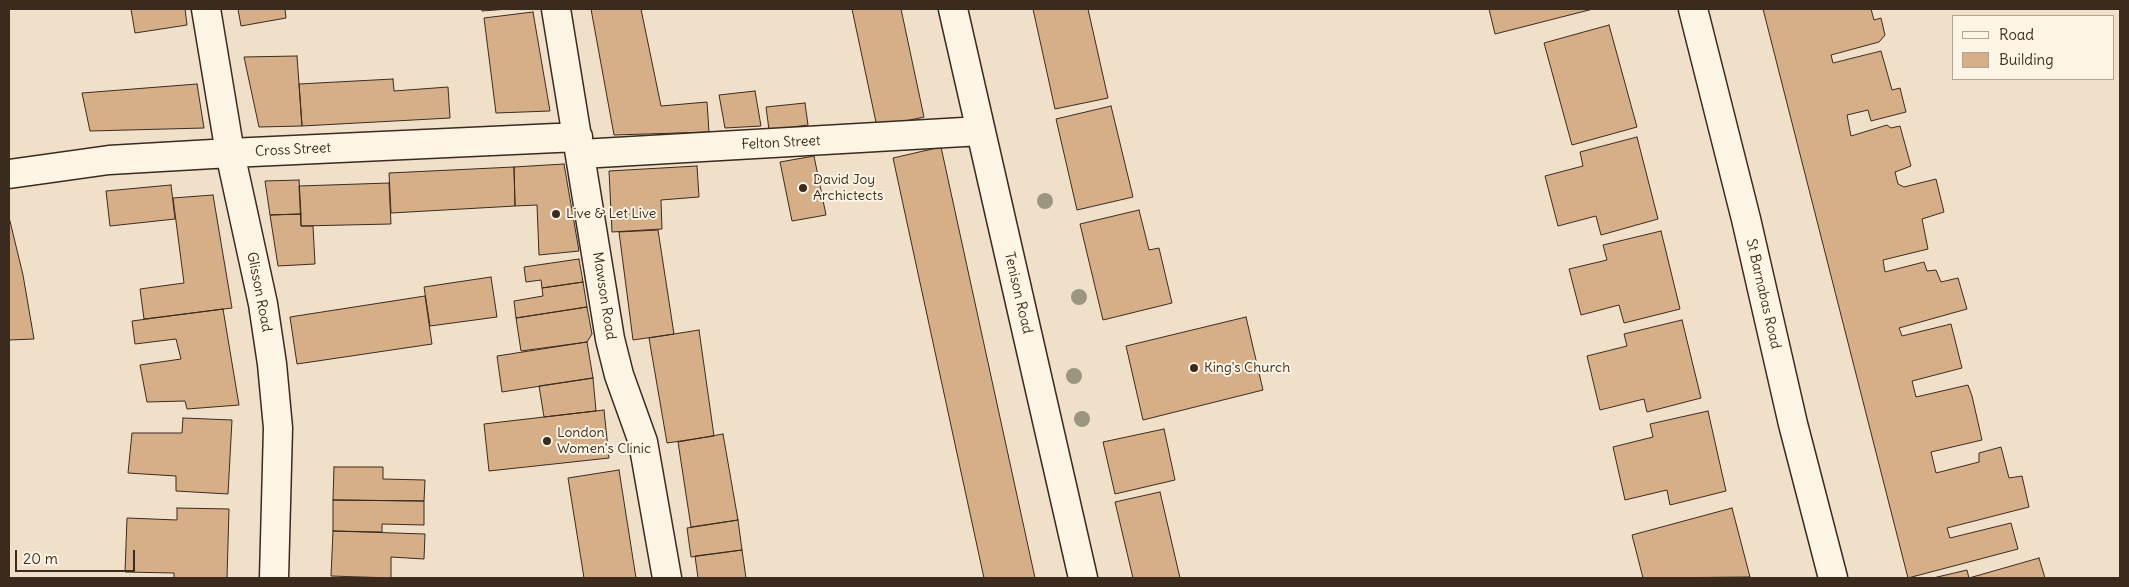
<!DOCTYPE html>
<html>
<head>
<meta charset="utf-8">
<style>
	body { margin:0 }
	#map { position:relative; width:2129px; height:587px; overflow:hidden; background:#f1e0c9; font-family:Delius,sans-serif }
	canvas { display:block }
	.frame { position:absolute; inset:0; border:10px solid #3b2a1e; pointer-events:none }
	.legend { position:absolute; left:1952px; top:15px; width:162px; height:65px; box-sizing:border-box; background:#fcf5e5; border:1px solid #afa495; margin:0; padding:6px 9px; list-style:none; font-size:15px; color:#3b2a1e }
	.legend li { display:flex; align-items:center; gap:10px; height:25px }
	.legend b { width:25px; border:1px solid #afa495 }
	.scale { position:absolute; left:15px; top:550px; width:120px; height:22px; box-sizing:border-box; border:2px solid #3b2a1e; border-top:0; padding-left:6px; font-size:15px; line-height:18px; white-space:nowrap; color:#3b2a1e; -webkit-text-stroke:4px #fcf5e5; paint-order:stroke }
</style>
</head>
<body>
<div id="map">
<canvas width="2129" height="587"></canvas>
<div class="frame"></div>
<ul class="legend">
<li><b style="height:6px;background:#fcf5e5"></b>Road</li>
<li><b style="height:14px;background:#d6af88"></b>Building</li>
</ul>
<div class="scale">20 m</div>
</div>
<script>
const ctx = document.querySelector('canvas').getContext('2d');
ctx.lineJoin = 'round';
function fillPath(path, color) { ctx.fillStyle = color; ctx.fill(path, 'evenodd'); }
const poly = rows => new Path2D(rows.map(r => 'M' + r).join(''));
function trace(path, color, width, dash) { ctx.strokeStyle = color; ctx.lineWidth = width; ctx.lineCap = dash ? 'butt' : 'round'; ctx.setLineDash(dash || []); ctx.stroke(path); }
function drawText(font, color, halo, rows, align = 'center') {
  ctx.font = font + ' Delius,sans-serif'; ctx.lineWidth = 4; ctx.setLineDash([]); ctx.textBaseline = 'middle'; ctx.strokeStyle = halo; ctx.fillStyle = color; for (const [text, x, y, turn = 0] of rows) {
    ctx.save(); ctx.translate(x, y); ctx.rotate((+turn || 0) * Math.PI / 180); ctx.textAlign = isNaN(turn) ? turn : align; if (halo) ctx.strokeText(text, 0, 0); ctx.fillText(text, 0, 0); ctx.restore();
  }
}
const building = poly([
	[131,9,185,9,187,25,135,33,131,9],
	[238,9,285,9,286,18,241,26,238,9],
	[481,9,509,9,482,11,481,9],
	[591,9,641,9,661,106,707,102,709,132,614,135,591,9],
	[852,9,901,9,924,117,877,127,852,9],
	[1033,9,1088,9,1108,98,1055,109,1033,9],
	[1489,9,1593,9,1495,34,1489,9],
	[1763,9,1871,9,1874,20,1881,18,1885,35,1879,42,1831,55,1833,63,1881,51,1892,90,1900,88,1906,112,1871,121,1868,110,1847,115,1851,136,1887,125,1891,128,1900,126,1911,166,1895,172,1898,184,1904,187,1936,179,1944,212,1922,219,1928,249,1883,260,1885,272,1924,262,1927,271,1936,270,1941,282,1958,278,1967,309,1899,328,1902,336,1951,324,1962,368,1912,381,1916,397,1968,385,1972,396,1982,440,1931,452,1936,473,1979,462,1979,453,2001,447,2009,478,2022,476,2029,507,1947,528,1950,538,2011,523,2018,549,1908,578,1763,9],
	[533,12,550,111,496,113,484,18,533,12],
	[1609,25,1637,127,1572,145,1544,43,1609,25],
	[297,56,302,126,259,127,244,57,297,56],
	[393,79,394,91,448,87,450,118,302,126,299,84,393,79],
	[197,84,204,128,90,131,82,93,197,84],
	[755,91,761,126,725,128,719,95,755,91],
	[805,103,808,125,769,130,766,107,805,103],
	[1111,106,1133,197,1077,210,1056,119,1111,106],
	[1637,137,1658,219,1601,235,1596,216,1558,226,1545,176,1583,166,1580,152,1637,137],
	[941,147,1035,578,984,578,893,158,941,147],
	[814,156,826,215,792,221,780,162,814,156],
	[564,164,579,251,539,255,537,205,515,206,514,167,564,164],
	[697,166,699,197,661,200,662,229,612,232,609,171,697,166],
	[514,167,515,206,391,213,389,173,514,167],
	[299,180,301,214,270,215,265,181,299,180],
	[389,183,391,224,301,226,299,186,389,183],
	[171,185,175,219,110,226,106,191,171,185],
	[213,195,232,308,144,319,140,289,184,283,173,198,213,195],
	[1139,210,1149,250,1159,248,1172,303,1103,320,1080,224,1139,210],
	[301,214,301,226,313,226,315,264,278,266,270,215,301,214],
	[9,217,23,275,34,339,9,340,9,217],
	[658,230,674,334,633,340,619,232,658,230],
	[1661,231,1680,309,1624,323,1619,305,1581,315,1569,269,1607,260,1603,245,1661,231],
	[579,259,583,282,542,288,541,280,526,282,524,267,579,259],
	[491,277,497,317,430,326,424,287,491,277],
	[583,282,587,307,516,318,514,301,543,296,542,288,583,282],
	[425,296,432,344,297,364,290,317,425,296],
	[587,307,592,334,587,342,521,351,516,318,587,307],
	[223,309,239,405,187,409,185,401,147,402,140,365,181,359,176,339,135,344,132,321,223,309],
	[1246,317,1263,390,1143,420,1126,346,1246,317],
	[1682,320,1701,398,1647,412,1644,399,1600,410,1587,356,1627,346,1624,334,1682,320],
	[699,330,714,436,667,443,649,338,699,330],
	[587,342,593,378,502,392,497,356,587,342],
	[593,378,596,411,544,417,539,386,593,378],
	[604,410,609,458,489,471,484,424,604,410],
	[1708,411,1726,491,1670,505,1667,490,1625,500,1613,447,1653,437,1650,424,1708,411],
	[183,418,232,420,228,494,176,491,176,476,128,473,132,433,182,433,183,418],
	[1164,429,1175,480,1115,494,1103,442,1164,429],
	[723,434,738,520,691,527,678,442,723,434],
	[334,467,383,467,383,479,425,480,424,501,333,500,334,467],
	[619,470,636,578,584,578,568,478,619,470],
	[1160,492,1180,578,1133,578,1115,502,1160,492],
	[333,500,424,501,424,525,382,524,382,532,333,531,333,500],
	[177,508,229,509,227,578,174,578,174,573,125,572,127,518,177,520,177,508],
	[1732,508,1750,577,1643,578,1632,535,1732,508],
	[738,520,742,550,691,557,687,528,738,520],
	[333,531,425,534,424,559,391,557,391,578,331,576,333,531],
	[742,550,746,578,698,578,695,556,742,550],
	[2039,558,2045,578,1933,578,1967,570,1969,578,2039,558]
]);
fillPath(building, '#d6af88');
trace(building, '#3b2a1e', 1);
const street = poly([
	[206,9,230,153,263,304,272,364,278,428,274,578],
	[556,9,610,339,619,375,643,442,667,578],
	[953,9,1083,578],
	[1693,9,1746,219,1793,424,1833,578],
	[581,154,981,131],
	[9,174,109,160,230,153,578,137]
]);
trace(street, '#3b2a1e', 31);
trace(street, '#fcf5e5', 28);
ctx.fillStyle = '#9b967f';
for (const [x, y] of [
	[1045,201],
	[1079,297],
	[1074,376],
	[1082,419]
]) { ctx.beginPath(); ctx.arc(x, y, 8, 0, 2 * Math.PI); ctx.fill(); }
for (const [x, y, r, color] of [
	[803,188,5,"#3b2a1e"],
	[556,214,5,"#3b2a1e"],
	[1194,368,5,"#3b2a1e"],
	[547,441,5,"#3b2a1e"]
]) { const dot = new Path2D(); dot.arc(x, y, r, 0, 2 * Math.PI); ctx.fillStyle = color; ctx.fill(dot); trace(dot, '#fcf5e5', 2); }
drawText('14px', '#3b2a1e', '#fcf5e5', [
	["Felton Street",781,143,-3],
	["Cross Street",293,150,-3],
	["Glisson Road",259,292,79],
	["Tenison Road",1018,293,77],
	["St Barnabas Road",1763,294,77],
	["Mawson Road",604,296,81]
]);
drawText('14px', '#3b2a1e', '#fcf5e5', [
	["David Joy",813,180],
	["Archictects",813,196],
	["Live & Let Live",566,214],
	["King's Church",1204,368],
	["London",557,433],
	["Women's Clinic",557,449]
], 'left');
</script>
</body>
</html>
